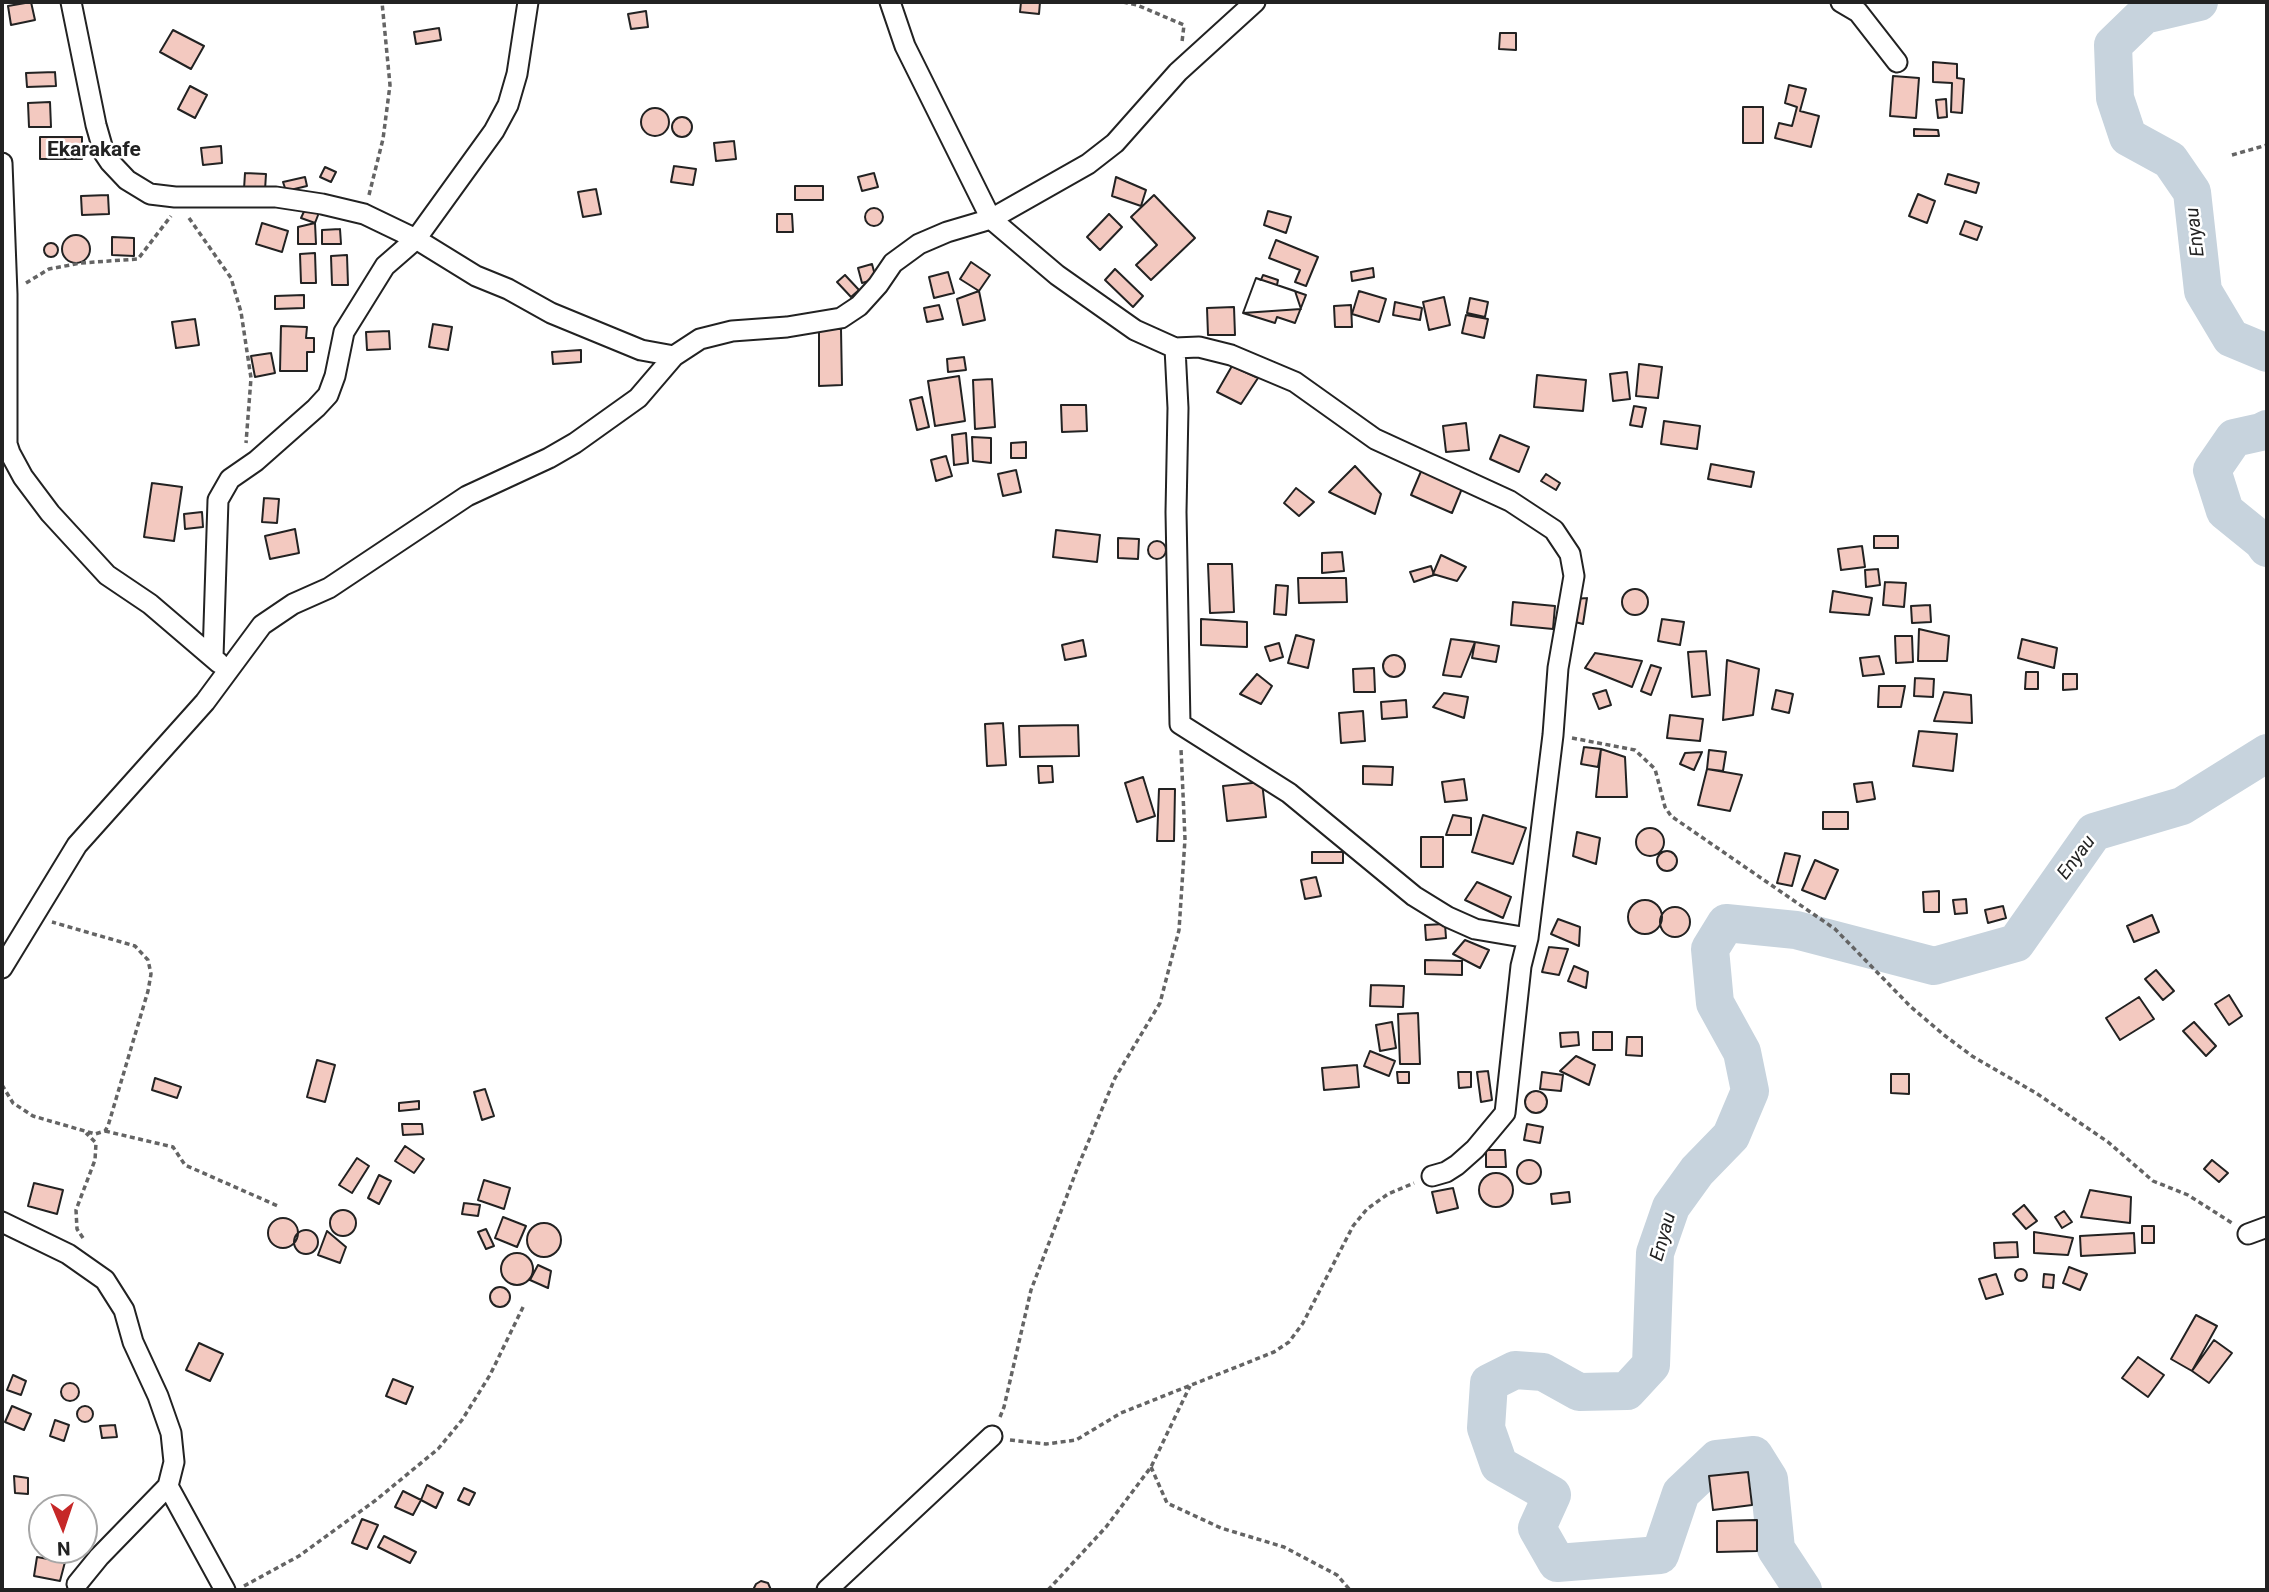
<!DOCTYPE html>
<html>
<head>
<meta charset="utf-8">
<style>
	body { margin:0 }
	#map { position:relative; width:2269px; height:1592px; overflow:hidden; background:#fff; font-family:Roboto,sans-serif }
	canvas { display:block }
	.frame { position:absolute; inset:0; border:4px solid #222; pointer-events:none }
	.north { position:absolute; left:28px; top:1494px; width:70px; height:70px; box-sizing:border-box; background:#fff; border:2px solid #a7a7a7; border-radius:50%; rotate:178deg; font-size:19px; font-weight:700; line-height:28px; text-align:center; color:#222 }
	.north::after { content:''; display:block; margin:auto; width:24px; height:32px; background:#c62828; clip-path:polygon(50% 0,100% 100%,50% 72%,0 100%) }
</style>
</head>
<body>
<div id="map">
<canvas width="2269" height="1592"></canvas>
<div class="frame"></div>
<div class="north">N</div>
</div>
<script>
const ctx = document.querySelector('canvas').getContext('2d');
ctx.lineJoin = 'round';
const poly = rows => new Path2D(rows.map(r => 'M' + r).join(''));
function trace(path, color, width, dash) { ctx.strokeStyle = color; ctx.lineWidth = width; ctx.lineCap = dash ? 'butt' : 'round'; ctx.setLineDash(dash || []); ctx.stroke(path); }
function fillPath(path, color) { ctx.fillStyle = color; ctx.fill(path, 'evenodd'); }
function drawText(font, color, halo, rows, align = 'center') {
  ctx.font = font + ' Roboto,sans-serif'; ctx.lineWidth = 5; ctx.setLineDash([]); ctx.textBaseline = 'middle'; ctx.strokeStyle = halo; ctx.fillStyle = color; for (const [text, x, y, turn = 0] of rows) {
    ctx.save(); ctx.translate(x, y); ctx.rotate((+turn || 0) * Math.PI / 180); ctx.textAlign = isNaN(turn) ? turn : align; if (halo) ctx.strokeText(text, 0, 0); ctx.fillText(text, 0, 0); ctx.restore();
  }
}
trace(poly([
	[2199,2,2144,15,2113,45,2115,98,2128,137,2170,160,2192,192,2203,291,2231,338,2267,353],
	[2267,429,2261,432,2234,438,2212,470,2225,511,2262,541,2267,548],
	[1803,1590,1776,1549,1769,1479,1754,1455,1717,1459,1681,1493,1660,1555,1557,1563,1537,1528,1552,1495,1499,1465,1486,1428,1489,1383,1515,1370,1543,1372,1579,1392,1627,1391,1651,1365,1655,1253,1671,1207,1697,1171,1731,1136,1750,1091,1742,1052,1715,1003,1710,949,1726,923,1796,930,1934,966,2016,943,2094,832,2182,806,2267,753]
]), '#c7d3dd', 38);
const building = poly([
	[31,2,35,20,11,25,8,6,31,2],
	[1021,2,1040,2,1039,14,1020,12,1021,2],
	[646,11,648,27,631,29,628,14,646,11],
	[439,28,441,40,416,44,414,32,439,28],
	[173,30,204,46,191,69,160,52,173,30],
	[1500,33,1516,33,1516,50,1499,49,1500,33],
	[1933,62,1957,64,1957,78,1964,79,1962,113,1951,112,1952,83,1933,82,1933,62],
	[55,72,56,86,27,87,26,73,55,72],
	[1893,76,1919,78,1916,118,1890,116,1893,76],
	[1789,85,1806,89,1800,111,1819,116,1811,147,1775,138,1779,123,1792,126,1797,107,1785,103,1789,85],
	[190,86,207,95,195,118,178,109,190,86],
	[1946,99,1947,117,1938,118,1936,100,1946,99],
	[50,102,51,127,29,127,28,103,50,102],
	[1743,107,1763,107,1763,143,1743,143,1743,107],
	'641 122a14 14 0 1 1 28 0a14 14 0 1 1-28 0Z',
	'672 127a10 10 0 1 1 20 0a10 10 0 1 1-20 0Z',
	[1914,129,1938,130,1939,136,1914,136,1914,129],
	[40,137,82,137,82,159,40,159,40,137],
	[734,141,736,159,716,161,714,143,734,141],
	[221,146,222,163,203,165,201,148,221,146],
	[674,166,696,169,693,185,671,182,674,166],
	[325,167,336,172,331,182,320,177,325,167],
	[245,173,266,174,265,190,244,189,245,173],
	[874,173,878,187,862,191,858,177,874,173],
	[1948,174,1979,183,1976,193,1945,184,1948,174],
	[305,177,307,186,286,191,283,182,305,177],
	[1116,177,1146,190,1141,206,1112,196,1116,177],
	[795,186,823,186,823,200,795,200,795,186],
	[596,189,601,214,583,217,578,192,596,189],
	[1918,194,1935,201,1927,223,1909,216,1918,194],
	[108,195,109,214,82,215,81,196,108,195],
	[1154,195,1195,238,1151,280,1136,265,1157,245,1131,217,1154,195],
	[307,205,320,210,315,223,301,218,307,205],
	'865 217a9 9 0 1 1 18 0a9 9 0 1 1-18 0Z',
	[1268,211,1291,217,1286,233,1264,225,1268,211],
	[777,214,792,214,793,232,777,232,777,214],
	[1109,214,1122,227,1100,250,1087,237,1109,214],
	[1965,221,1982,227,1977,240,1960,234,1965,221],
	[262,223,288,231,282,252,256,244,262,223],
	[315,223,316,244,298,244,298,227,315,223],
	[340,229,341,244,322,244,322,230,340,229],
	'62 249a14 14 0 1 1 28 0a14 14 0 1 1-28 0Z',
	[112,237,134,238,134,256,112,255,112,237],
	[1276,240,1318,257,1306,286,1295,282,1300,270,1269,258,1276,240],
	'44 250a7 7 0 1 1 14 0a7 7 0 1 1-14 0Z',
	[315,253,316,283,301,283,300,254,315,253],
	[347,255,348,285,332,285,331,256,347,255],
	[971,262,990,275,979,291,960,279,971,262],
	[872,264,876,279,862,283,858,268,872,264],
	[1373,268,1374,277,1352,281,1351,272,1373,268],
	[1115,269,1143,296,1133,307,1105,280,1115,269],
	[948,272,954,293,934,298,929,277,948,272],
	[845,275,859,290,851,297,837,282,845,275],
	[1263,275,1278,280,1277,285,1306,295,1295,323,1277,317,1275,323,1243,313,1256,278,1261,280,1263,275],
	[1256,278,1295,291,1301,309,1243,313,1256,278],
	[979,291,985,320,963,325,957,299,979,291],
	[1359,291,1386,299,1379,322,1352,314,1359,291],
	[304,295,304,308,275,309,275,296,304,295],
	[1444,297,1450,325,1429,330,1423,302,1444,297],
	[1470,298,1488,302,1485,317,1467,313,1470,298],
	[1395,302,1422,308,1420,320,1393,315,1395,302],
	[939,305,943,319,927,322,924,308,939,305],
	[1351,305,1352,327,1335,327,1334,306,1351,305],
	[1234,307,1235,335,1208,335,1207,308,1234,307],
	[1466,315,1488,319,1484,338,1462,333,1466,315],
	[195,319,199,345,176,348,172,322,195,319],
	[433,324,452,327,448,350,429,347,433,324],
	[281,326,307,327,306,338,314,338,314,352,307,352,307,371,280,371,281,326],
	[819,329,841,329,842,385,819,386,819,329],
	[389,331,390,349,367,350,366,332,389,331],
	[581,350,581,362,553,364,552,352,581,350],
	[271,353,275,373,255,377,251,356,271,353],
	[964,357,966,370,948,372,947,359,964,357],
	[1639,364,1662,367,1658,398,1636,396,1639,364],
	[1232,366,1258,378,1241,404,1217,392,1232,366],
	[1627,372,1630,399,1613,401,1610,374,1627,372],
	[1537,375,1586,380,1583,411,1534,407,1537,375],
	[959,376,965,421,935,426,928,381,959,376],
	[992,379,995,427,975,429,973,380,992,379],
	[922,397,929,427,917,430,910,400,922,397],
	[1061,405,1086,405,1087,431,1062,432,1061,405],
	[1634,406,1646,408,1642,427,1630,425,1634,406],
	[1664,421,1700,426,1697,449,1661,444,1664,421],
	[1466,423,1469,450,1446,452,1443,426,1466,423],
	[966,433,968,463,954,465,952,435,966,433],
	[1500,435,1529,447,1519,472,1490,459,1500,435],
	[972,437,991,438,991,463,973,461,972,437],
	[1026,442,1026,458,1011,458,1011,443,1026,442],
	[946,456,952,476,936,481,931,460,946,456],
	[1711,464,1754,472,1751,487,1708,479,1711,464],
	[1355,466,1381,494,1375,514,1329,492,1355,466],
	[1422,469,1463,486,1452,513,1411,495,1422,469],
	[1016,470,1021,492,1003,496,998,474,1016,470],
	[1546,474,1560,483,1556,490,1541,481,1546,474],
	[152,483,182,487,174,541,144,537,152,483],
	[1296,488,1314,502,1299,516,1284,503,1296,488],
	[264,498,279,499,277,523,262,522,264,498],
	[202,512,203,527,185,529,184,514,202,512],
	[295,529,299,553,270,559,265,536,295,529],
	[1056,530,1100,535,1097,562,1053,557,1056,530],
	[1874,536,1898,536,1898,548,1874,548,1874,536],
	[1118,538,1139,539,1138,559,1118,558,1118,538],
	'1148 550a9 9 0 1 1 18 0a9 9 0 1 1-18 0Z',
	[1862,546,1865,567,1841,570,1838,549,1862,546],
	[1342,552,1344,571,1322,573,1322,553,1342,552],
	[1441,555,1466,567,1457,581,1433,574,1441,555],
	[1208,564,1232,564,1234,612,1210,613,1208,564],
	[1431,566,1434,575,1414,582,1410,572,1431,566],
	[1878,569,1880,585,1866,587,1865,570,1878,569],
	[1298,578,1346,578,1347,602,1299,603,1298,578],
	[1885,582,1906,583,1904,607,1883,605,1885,582],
	[1276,585,1288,586,1286,615,1274,614,1276,585],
	'1622 602a13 13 0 1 1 26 0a13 13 0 1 1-26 0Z',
	[1833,591,1872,598,1869,615,1830,612,1833,591],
	[1587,598,1583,624,1571,621,1575,599,1587,598],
	[1513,602,1555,606,1553,629,1511,625,1513,602],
	[1930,605,1931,622,1912,623,1911,606,1930,605],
	[1201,619,1247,622,1247,647,1201,645,1201,619],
	[1662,619,1684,622,1680,645,1658,641,1662,619],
	[1919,629,1949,636,1947,661,1918,661,1919,629],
	[1296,635,1314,640,1308,668,1288,663,1296,635],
	[1895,636,1912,636,1913,662,1896,663,1895,636],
	[1451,639,1475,642,1461,677,1443,675,1451,639],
	[2022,639,2057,648,2054,668,2018,658,2022,639],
	[1083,640,1086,656,1065,660,1062,645,1083,640],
	[1475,642,1499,646,1496,662,1472,658,1475,642],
	[1279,643,1283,657,1270,661,1265,647,1279,643],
	[1706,651,1710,695,1692,697,1688,652,1706,651],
	[1595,653,1642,661,1632,687,1585,668,1595,653],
	'1383 666a11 11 0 1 1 22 0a11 11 0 1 1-22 0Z',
	[1879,656,1884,674,1863,676,1860,658,1879,656],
	[1727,660,1759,669,1753,715,1723,720,1727,660],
	[1651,665,1661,668,1651,695,1641,691,1651,665],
	[1374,668,1375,692,1354,692,1353,669,1374,668],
	[2026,672,2038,672,2038,689,2025,689,2026,672],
	[1257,674,1272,686,1261,704,1240,694,1257,674],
	[2063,674,2077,674,2077,689,2063,690,2063,674],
	[1915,678,1934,679,1933,697,1914,696,1915,678],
	[1879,686,1905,686,1901,707,1878,707,1879,686],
	[1606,690,1611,705,1599,709,1593,694,1606,690],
	[1776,690,1793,694,1789,713,1772,709,1776,690],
	[1944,692,1971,695,1972,723,1934,721,1944,692],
	[1444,693,1468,697,1464,718,1433,707,1444,693],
	[1406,700,1407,717,1382,719,1381,702,1406,700],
	[1363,711,1365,741,1341,743,1339,713,1363,711],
	[1670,715,1703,719,1700,741,1667,738,1670,715],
	[1003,723,1006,765,987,766,985,724,1003,723],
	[1078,725,1079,756,1020,757,1019,726,1078,725],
	[1919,731,1957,734,1953,771,1913,766,1919,731],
	[1584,747,1601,749,1598,767,1581,764,1584,747],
	[1601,749,1625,757,1627,797,1596,797,1601,749],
	[1709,750,1726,752,1723,771,1707,769,1709,750],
	[1702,752,1694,770,1680,764,1685,753,1702,752],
	[1038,766,1052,766,1053,782,1039,783,1038,766],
	[1363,766,1393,767,1392,785,1363,784,1363,766],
	[1707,769,1742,775,1730,811,1698,805,1707,769],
	[1143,777,1155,816,1137,822,1125,783,1143,777],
	[1464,779,1467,800,1445,802,1442,782,1464,779],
	[1262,782,1266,817,1227,821,1223,786,1262,782],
	[1872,782,1875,799,1857,802,1854,784,1872,782],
	[1159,789,1175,789,1174,841,1157,841,1159,789],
	[1823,812,1848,812,1848,829,1823,829,1823,812],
	[1453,815,1471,818,1471,835,1446,835,1453,815],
	[1483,815,1526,828,1513,864,1472,852,1483,815],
	'1636 842a14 14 0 1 1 28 0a14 14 0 1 1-28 0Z',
	[1577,832,1600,838,1596,864,1573,856,1577,832],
	[1421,837,1443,837,1443,867,1421,867,1421,837],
	'1657 861a10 10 0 1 1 20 0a10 10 0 1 1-20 0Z',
	[1312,852,1343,852,1343,863,1312,863,1312,852],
	[1785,853,1800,856,1792,886,1777,883,1785,853],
	[1815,860,1838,870,1825,899,1802,890,1815,860],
	[1316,877,1321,896,1305,899,1301,880,1316,877],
	[1477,882,1511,897,1503,918,1465,900,1477,882],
	[1939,891,1939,912,1924,912,1923,892,1939,891],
	[1966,899,1967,913,1955,914,1953,900,1966,899],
	'1628 917a17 17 0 1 1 34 0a17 17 0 1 1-34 0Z',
	[2003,906,2006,918,1988,923,1985,910,2003,906],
	'1660 922a15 15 0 1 1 30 0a15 15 0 1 1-30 0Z',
	[2152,915,2159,932,2134,942,2127,926,2152,915],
	[1558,919,1580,927,1579,946,1551,934,1558,919],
	[1445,924,1446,938,1426,940,1425,925,1445,924],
	[1465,940,1489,950,1480,968,1453,954,1465,940],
	[1549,947,1568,949,1559,975,1542,972,1549,947],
	[1425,960,1462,961,1462,975,1425,974,1425,960],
	[1574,966,1588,972,1586,988,1568,981,1574,966],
	[2156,970,2174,991,2163,1000,2145,979,2156,970],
	[1371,985,1404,986,1403,1007,1370,1006,1371,985],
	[2229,995,2242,1016,2229,1025,2215,1004,2229,995],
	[2139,997,2154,1019,2120,1040,2106,1018,2139,997],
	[1418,1013,1420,1064,1400,1064,1398,1014,1418,1013],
	[1392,1022,1396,1048,1380,1051,1376,1025,1392,1022],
	[2194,1022,2216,1046,2206,1056,2183,1031,2194,1022],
	[1578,1032,1579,1045,1561,1047,1560,1033,1578,1032],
	[1593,1032,1612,1032,1612,1050,1593,1050,1593,1032],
	[1627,1037,1642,1037,1642,1056,1626,1055,1627,1037],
	[1370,1051,1395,1061,1389,1076,1364,1066,1370,1051],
	[1576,1056,1595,1065,1589,1085,1560,1071,1576,1056],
	[317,1060,335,1065,325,1102,307,1097,317,1060],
	[1357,1065,1359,1087,1324,1090,1322,1068,1357,1065],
	[1488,1071,1492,1100,1481,1102,1477,1072,1488,1071],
	[1397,1072,1409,1072,1409,1083,1398,1083,1397,1072],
	[1458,1072,1471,1072,1471,1087,1459,1088,1458,1072],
	[1542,1072,1563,1075,1561,1091,1540,1089,1542,1072],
	[1891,1074,1909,1074,1909,1094,1891,1093,1891,1074],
	[155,1078,181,1087,177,1098,152,1090,155,1078],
	[485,1089,494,1116,482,1120,474,1092,485,1089],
	'1525 1102a11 11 0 1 1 22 0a11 11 0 1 1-22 0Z',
	[419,1101,419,1109,399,1111,399,1103,419,1101],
	[402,1124,422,1124,423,1134,403,1135,402,1124],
	[1527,1124,1543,1127,1540,1143,1524,1140,1527,1124],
	[405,1146,424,1159,414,1173,395,1161,405,1146],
	[1486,1150,1505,1150,1506,1167,1486,1167,1486,1150],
	[357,1158,369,1166,352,1193,339,1185,357,1158],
	'1517 1172a12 12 0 1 1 24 0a12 12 0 1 1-24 0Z',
	[2212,1160,2228,1173,2219,1182,2204,1169,2212,1160],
	'1479 1190a17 17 0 1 1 34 0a17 17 0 1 1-34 0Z',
	[379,1175,391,1181,379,1204,368,1198,379,1175],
	[484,1180,510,1188,504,1209,478,1200,484,1180],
	[34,1183,63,1190,57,1214,28,1206,34,1183],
	[1453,1188,1458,1208,1437,1213,1432,1192,1453,1188],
	[2090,1190,2131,1197,2130,1223,2081,1217,2090,1190],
	[1569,1192,1570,1202,1552,1204,1551,1194,1569,1192],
	[464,1203,480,1205,478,1216,462,1214,464,1203],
	[2024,1205,2037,1221,2026,1229,2013,1214,2024,1205],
	'330 1223a13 13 0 1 1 26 0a13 13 0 1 1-26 0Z',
	[2064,1211,2072,1222,2062,1228,2055,1217,2064,1211],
	[503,1217,526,1226,517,1247,495,1238,503,1217],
	'268 1233a15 15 0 1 1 30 0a15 15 0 1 1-30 0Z',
	'527 1240a17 17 0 1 1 34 0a17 17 0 1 1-34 0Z',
	[2142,1226,2154,1226,2154,1243,2142,1243,2142,1226],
	[486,1229,494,1246,486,1249,478,1232,486,1229],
	'294 1242a12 12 0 1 1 24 0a12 12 0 1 1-24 0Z',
	[327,1231,346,1247,340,1263,318,1255,327,1231],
	[2034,1232,2073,1238,2068,1255,2034,1253,2034,1232],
	[2134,1233,2135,1253,2081,1256,2080,1236,2134,1233],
	[2017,1242,2018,1257,1995,1258,1994,1243,2017,1242],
	'501 1269a16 16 0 1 1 32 0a16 16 0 1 1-32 0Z',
	[538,1265,551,1271,548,1288,530,1280,538,1265],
	[2069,1267,2087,1274,2080,1290,2063,1283,2069,1267],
	'2015 1275a6 6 0 1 1 12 0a6 6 0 1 1-12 0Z',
	[1996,1274,2003,1294,1986,1299,1979,1279,1996,1274],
	[2044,1274,2054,1275,2053,1288,2043,1287,2044,1274],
	'490 1297a10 10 0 1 1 20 0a10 10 0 1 1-20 0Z',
	[2196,1315,2217,1326,2192,1371,2171,1359,2196,1315],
	[2214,1340,2232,1353,2209,1383,2192,1371,2214,1340],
	[199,1343,223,1354,210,1381,186,1370,199,1343],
	[2138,1357,2164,1375,2148,1397,2122,1378,2138,1357],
	[13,1375,26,1381,21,1395,7,1390,13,1375],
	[393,1379,413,1387,406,1404,386,1396,393,1379],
	'61 1392a9 9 0 1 1 18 0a9 9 0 1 1-18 0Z',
	[12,1406,31,1414,24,1430,5,1422,12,1406],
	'77 1414a8 8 0 1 1 16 0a8 8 0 1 1-16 0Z',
	[55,1420,69,1425,64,1441,50,1436,55,1420],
	[115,1425,117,1437,102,1438,100,1426,115,1425],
	[1748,1472,1752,1505,1713,1510,1709,1476,1748,1472],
	[14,1476,28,1478,28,1494,15,1493,14,1476],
	[427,1485,443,1493,436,1508,421,1500,427,1485],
	[464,1488,475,1493,469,1505,458,1500,464,1488],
	[403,1491,421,1500,413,1515,395,1507,403,1491],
	[362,1519,378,1525,367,1549,352,1543,362,1519],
	[1757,1520,1757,1551,1717,1552,1717,1521,1757,1520],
	[384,1536,416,1552,410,1563,378,1547,384,1536],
	[37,1557,65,1562,60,1581,34,1576,37,1557],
	[761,1581,768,1583,771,1590,753,1590,756,1584,761,1581]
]);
fillPath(building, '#f3c9c0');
trace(building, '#222', 2);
const minor = poly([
	[71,2,96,125,104,153,110,162,127,180,150,194,175,197,276,197,322,204,364,214,416,239,494,131,508,105,517,74,528,2],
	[890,2,905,46,991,219,1088,164,1115,143,1178,72,1255,2],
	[1841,2,1858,12,1897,62],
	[2,163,7,294,7,444,10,453,23,477,50,513,107,575,150,604,219,663],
	[1175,348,1199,347,1231,355,1295,382,1375,439,1510,501,1554,530,1570,554,1574,576,1558,668,1553,735,1528,938,1521,966,1505,1113,1475,1149,1457,1165,1446,1172,1432,1176],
	[213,657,218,500,230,479,256,461,316,408,328,395,335,376,344,332,385,266,416,239,476,276,508,289,551,313,641,350,674,356],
	[2,968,77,845,205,702,262,625,293,604,329,588,467,496,549,458,575,443,638,398,674,356,700,339,732,331,787,327,841,318,859,306,878,285,893,263,919,244,947,232,991,219,1057,275,1135,330,1175,348,1178,408,1176,512,1180,724,1289,793,1414,896,1448,917,1475,929,1528,938],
	[2,1222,68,1254,105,1280,124,1310,133,1342,158,1396,171,1433,174,1462,168,1486,99,1557,77,1584],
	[2248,1234,2267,1227],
	[168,1486,225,1590],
	[827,1590,992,1436]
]);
trace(minor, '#222', 23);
trace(poly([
	[1123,2,1137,5,1184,25,1182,42],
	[2232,155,2267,145],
	[369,195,383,139,390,85,382,2],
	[189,218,231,278,241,312,251,378,246,443],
	[26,283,49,269,81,263,138,259,171,216],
	[1572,738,1635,750,1655,769,1665,807,1671,816,1835,929,1911,1007,1944,1035,1972,1056,2036,1093,2108,1142,2153,1181,2188,1195,2232,1223],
	[2,1085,13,1103,33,1116,95,1134,105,1131,108,1126,148,991,151,974,148,960,135,946,52,922],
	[105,1131,173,1147,185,1165,278,1206],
	[83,1238,77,1229,76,1210,95,1160,96,1143,86,1133],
	[1000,1417,1004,1407,1031,1290,1079,1164,1115,1078,1160,1003,1179,930,1185,839,1181,749],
	[1010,1440,1046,1444,1076,1440,1121,1413,1274,1352,1289,1342,1303,1323,1353,1226,1367,1209,1388,1194,1414,1183],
	[1151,1467,1167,1503,1221,1528,1284,1547,1337,1575,1350,1590],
	[244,1586,299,1556,376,1500,438,1449,462,1420,490,1375,524,1305],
	[1048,1590,1106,1527,1151,1467,1190,1386]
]), '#646464', 3.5, [5, 3.5]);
trace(minor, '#fff', 19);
drawText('italic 19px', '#222', '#fff', [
	["Enyau",2196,232,-97],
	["Enyau",2077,858,-53],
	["Enyau",1664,1237,-74]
]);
drawText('bold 21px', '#222', '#fff', [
	["Ekarakafe",94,151]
]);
</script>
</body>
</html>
